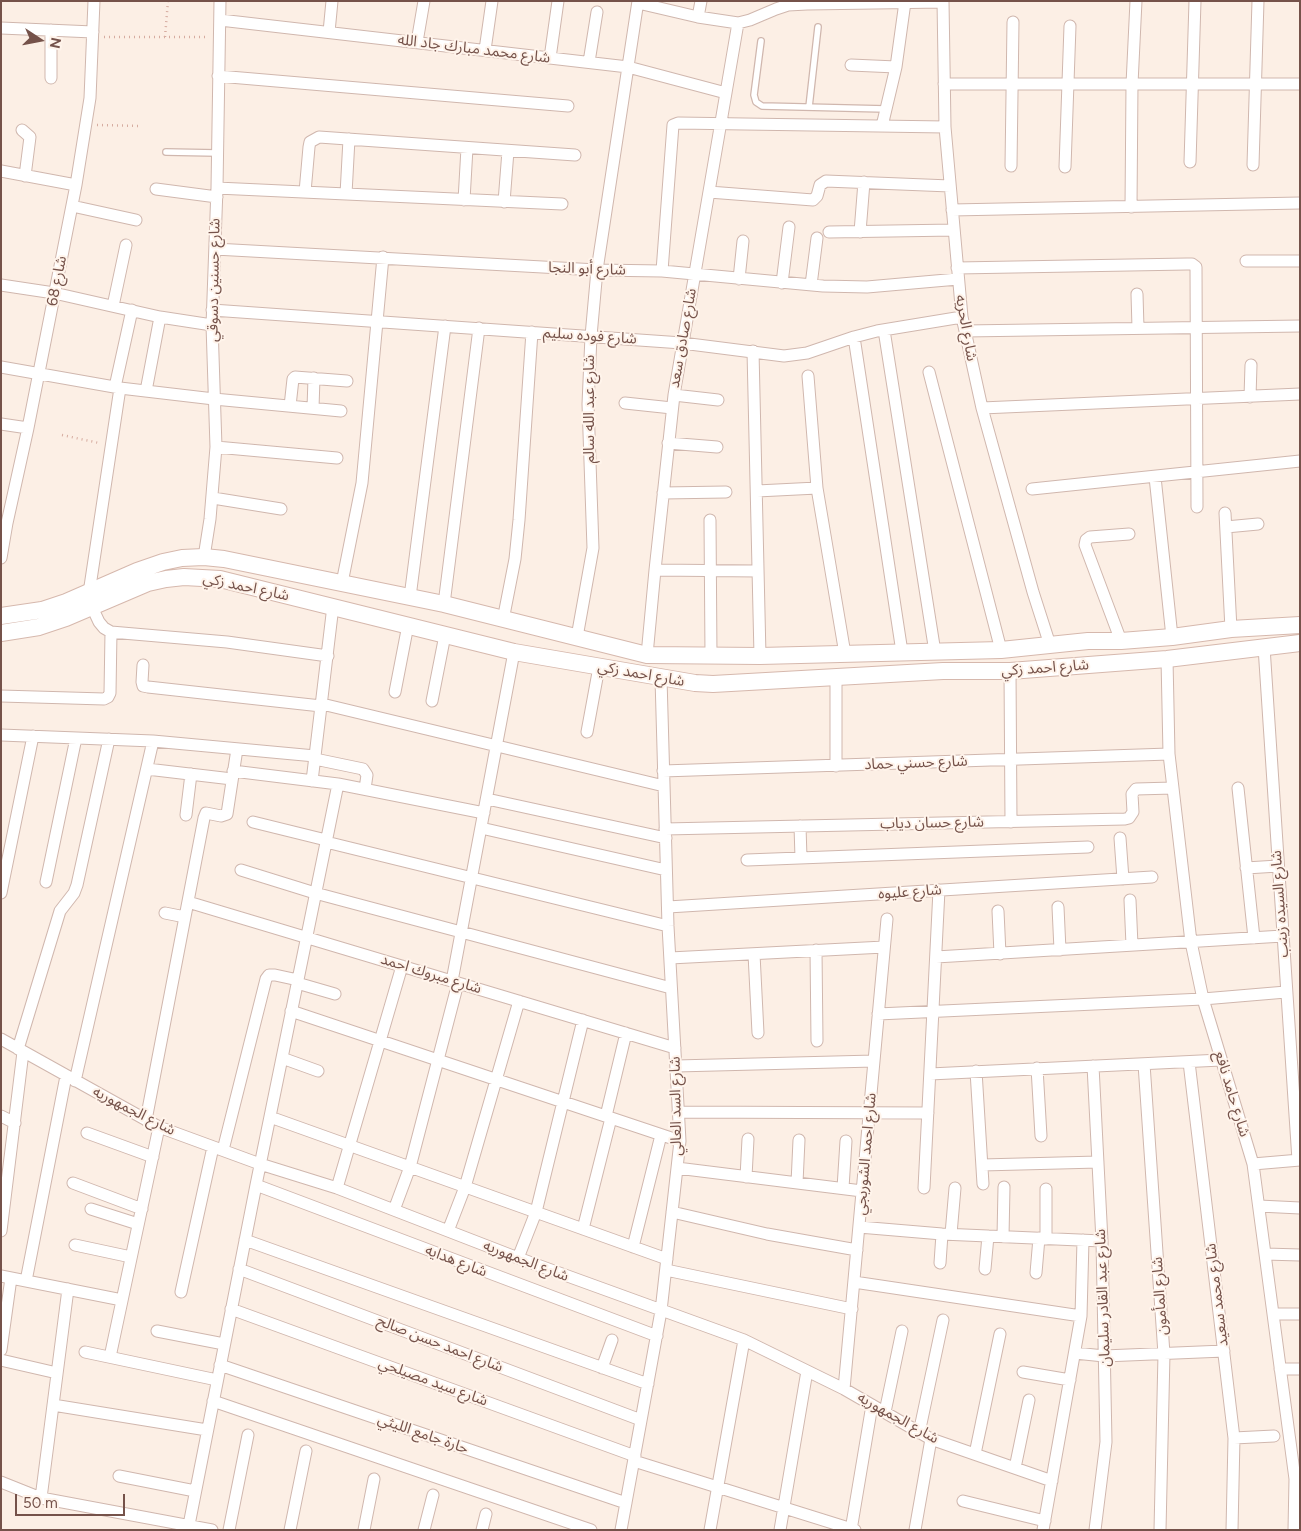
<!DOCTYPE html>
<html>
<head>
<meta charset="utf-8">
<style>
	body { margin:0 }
	#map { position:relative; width:1301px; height:1531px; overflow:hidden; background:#fcefe5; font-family:Figtree,sans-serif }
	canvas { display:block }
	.frame { position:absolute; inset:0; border:2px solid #75524a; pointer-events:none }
	.north { position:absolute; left:15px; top:15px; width:50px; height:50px; -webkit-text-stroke:4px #fff4eb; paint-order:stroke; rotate:101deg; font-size:14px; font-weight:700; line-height:20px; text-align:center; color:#75524a }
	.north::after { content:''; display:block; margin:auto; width:18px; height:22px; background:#75524a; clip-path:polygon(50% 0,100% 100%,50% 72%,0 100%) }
	.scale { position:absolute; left:15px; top:1494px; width:110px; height:22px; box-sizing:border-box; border:2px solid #75524a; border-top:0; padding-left:6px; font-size:15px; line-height:18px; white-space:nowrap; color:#75524a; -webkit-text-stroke:4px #fff4eb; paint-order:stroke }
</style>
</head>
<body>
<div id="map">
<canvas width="1301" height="1531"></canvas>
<div class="frame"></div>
<div class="north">N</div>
<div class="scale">50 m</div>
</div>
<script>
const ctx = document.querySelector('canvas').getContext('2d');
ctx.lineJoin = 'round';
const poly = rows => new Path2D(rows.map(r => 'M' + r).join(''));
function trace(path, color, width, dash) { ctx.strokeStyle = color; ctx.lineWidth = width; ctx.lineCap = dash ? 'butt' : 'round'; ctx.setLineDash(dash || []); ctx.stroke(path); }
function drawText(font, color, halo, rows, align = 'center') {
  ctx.font = font + ' Figtree,"Noto Sans Arabic",sans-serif'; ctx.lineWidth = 4; ctx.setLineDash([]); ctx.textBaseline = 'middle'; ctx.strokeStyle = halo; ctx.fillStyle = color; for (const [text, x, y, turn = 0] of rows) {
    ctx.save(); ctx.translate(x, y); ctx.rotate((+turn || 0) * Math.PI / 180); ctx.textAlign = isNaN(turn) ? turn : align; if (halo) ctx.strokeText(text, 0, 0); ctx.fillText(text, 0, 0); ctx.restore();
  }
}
const lane = poly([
	[761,41,754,95,756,102,762,106,886,109],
	[809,107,818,27],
	[166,152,217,153]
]);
const street = poly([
	[943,1,945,127,962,317,982,408,1033,592,1050,645],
	[638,3,698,17,738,23,750,20,776,9,788,5,807,4,943,2],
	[698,17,701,1],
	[220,20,628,67,726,93],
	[1,28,93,32],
	[51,30,51,78],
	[329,32,332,1],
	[417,42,424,1],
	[485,50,492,1],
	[550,58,558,1],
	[589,62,597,12],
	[851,65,896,67],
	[218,76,568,106],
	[944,84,1300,84],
	[882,126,896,67,905,2],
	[22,130,30,137,25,176],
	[1190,162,1195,1],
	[1253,165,1258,1],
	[1011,166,1013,22],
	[1065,167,1070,26],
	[1,171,76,185],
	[217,188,562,204],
	[156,189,217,197],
	[305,192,309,147,310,142,319,137,575,155],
	[709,192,813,200,817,196,820,185,826,181,950,186],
	[346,194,349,139],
	[464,200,467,148],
	[504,202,508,151],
	[72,206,136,220],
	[1131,207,1132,84,1136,1],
	[952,210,1300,203],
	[829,232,954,230],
	[860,232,864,182],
	[215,249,597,270,662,271,823,286,867,287,958,279],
	[1246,261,1300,261],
	[957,268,1187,264,1192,264,1196,267,1197,507],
	[662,271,673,125,678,123,945,127],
	[739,279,743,241],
	[782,283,789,227],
	[1,285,54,293,160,317,212,325],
	[811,285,817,238],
	[1137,294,1138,328],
	[113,306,126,245],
	[212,310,682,343,784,356,807,353,854,337,877,331,962,317],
	[884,330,935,652],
	[965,331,1300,326],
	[854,337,902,652],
	[753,351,760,656],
	[1,367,120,388,214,399,341,411],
	[929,372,1001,650],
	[808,376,817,488,845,654],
	[115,387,132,310],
	[146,391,160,317],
	[674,395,718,400],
	[1250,397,1251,365],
	[625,403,672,408],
	[290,406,293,379,295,377,347,381],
	[313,408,314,378],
	[982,408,1300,394],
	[1,424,28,428],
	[668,443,717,447],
	[216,447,337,458],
	[1155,477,1172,637],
	[1032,489,1300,461],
	[757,491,817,488],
	[663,493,726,492],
	[213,498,281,509],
	[1225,513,1231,629],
	[710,520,711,656],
	[1226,527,1258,524],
	[204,557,210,519,216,447,212,325,217,188,220,1],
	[1,558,7,523,28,428,76,185,90,98,94,1],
	[655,570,758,571],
	[342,583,362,483,383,257],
	[89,593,120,388],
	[410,597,445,326],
	[444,604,479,328],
	[92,607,99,622,104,628,111,632,227,642,328,656],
	[503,620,515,559,519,520,532,332],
	[577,637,593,548,588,404,591,336,597,270,638,1],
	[1121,641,1085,545,1086,540,1090,537,1129,534],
	[1264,647,1298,1160],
	[647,655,655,570,674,395,738,23],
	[1167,659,1169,754,1191,942,1203,999,1253,1164,1295,1479,1294,1530],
	[143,665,142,682,143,686,148,687,321,706],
	[1010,671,1011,822],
	[836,676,836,766],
	[395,692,408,625],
	[1,696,104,699,108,697,110,693,111,632],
	[432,701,445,635],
	[322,704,664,786],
	[587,732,599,667],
	[1,735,153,741,315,756],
	[315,759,363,769,367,775,365,789],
	[147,769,232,779],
	[233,771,338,784,484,813],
	[663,771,1169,754],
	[312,781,333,606],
	[1238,788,1254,938],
	[487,799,666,838],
	[186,815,191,774],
	[253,822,326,840],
	[800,826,801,858],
	[481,828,666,870],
	[665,829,1125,819,1129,818,1133,812,1132,794,1136,789,1173,788],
	[1120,838,1123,879],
	[326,842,668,926],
	[747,860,1088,847],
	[1246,868,1278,866],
	[241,870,315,893,671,988],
	[46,882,76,738],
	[1,893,33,736],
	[1130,900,1132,945],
	[188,902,675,1048],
	[668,907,1152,877],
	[1058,907,1060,950],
	[998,911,1000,954],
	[165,913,185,917],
	[816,950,817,1041],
	[754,954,758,1033],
	[936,957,1283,936],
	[670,958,884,947],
	[452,981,514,652],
	[297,983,335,994],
	[291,1011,680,1141],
	[878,1014,1203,999,1286,992],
	[1,1039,159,1127,260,1164,337,1188,518,1258,744,1340,844,1389,931,1439,1052,1481],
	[18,1049,60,911,74,893,77,885,109,739],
	[282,1058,318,1071],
	[1189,1062,1234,1438,1232,1530],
	[1144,1064,1164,1354,1160,1530],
	[676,1066,874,1061],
	[1093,1066,1102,1241,1106,1442,1095,1530],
	[1037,1068,1041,1136],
	[976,1071,983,1184],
	[930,1074,1221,1060],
	[75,1081,153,741],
	[678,1112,928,1113],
	[1,1116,15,1123],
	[606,1116,626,1033],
	[270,1117,667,1259],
	[146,1120,204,818,206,813,221,816,227,814,237,749],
	[87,1133,153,1157],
	[223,1150,266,979,269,975,275,975,298,980],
	[1253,1164,1300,1160],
	[982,1165,1098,1162],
	[677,1168,862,1191],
	[746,1177,748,1139],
	[73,1183,142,1209],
	[797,1183,799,1140],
	[256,1185,657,1336],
	[337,1188,402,966],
	[843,1188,846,1141],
	[924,1188,939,890],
	[1046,1189,1046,1239],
	[1259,1206,1300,1208],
	[91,1209,138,1224],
	[394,1210,410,1167,458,983],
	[672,1212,767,1234,857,1250],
	[859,1227,942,1234,1102,1241],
	[583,1229,611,1118],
	[1,1231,23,1052],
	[448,1231,465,1187,519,1001],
	[951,1234,955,1188],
	[1003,1237,1004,1187],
	[245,1240,648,1384],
	[75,1245,131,1257],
	[633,1247,661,1135],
	[1265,1254,1300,1255],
	[518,1258,536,1212,583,1020],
	[940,1263,942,1234],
	[239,1269,641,1420],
	[985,1269,988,1236],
	[666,1270,852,1309],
	[1036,1273,1039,1238],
	[1,1276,122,1300],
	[26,1281,66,1076],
	[854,1282,1081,1316],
	[181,1292,213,1147],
	[231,1309,635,1456],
	[1273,1314,1300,1314],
	[157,1331,224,1344],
	[1,1350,11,1278],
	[85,1352,217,1380],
	[1075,1353,1104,1356,1224,1351],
	[110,1357,159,1127],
	[1,1360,57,1373],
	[220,1365,626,1503],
	[602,1368,612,1340],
	[1280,1369,1300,1369],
	[1023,1372,1070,1380],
	[844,1389,887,919],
	[213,1401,591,1530],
	[53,1405,207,1430],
	[885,1412,902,1331],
	[919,1433,943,1320],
	[1234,1438,1274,1436],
	[975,1454,1000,1334],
	[634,1461,855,1530],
	[1015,1468,1029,1400],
	[119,1476,195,1491],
	[1,1482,41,1498,212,1530],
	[41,1498,68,1289],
	[963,1501,1045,1521],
	[188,1530,256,1185,338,784],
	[229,1530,248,1435],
	[290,1530,306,1451],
	[364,1530,374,1479],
	[424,1530,433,1495],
	[482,1530,486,1514],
	[621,1530,661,1311,680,1141,668,926,661,678],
	[710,1530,744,1340],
	[780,1530,807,1371],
	[851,1530,872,1405],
	[915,1530,931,1439],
	[1043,1530,1081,1316,1083,1240]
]);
const secondary = poly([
	[1,616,42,610,66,602,137,571,163,562,182,558,204,557,224,559,444,604,647,655,760,656,1001,650,1088,641,1121,641,1172,637,1231,629,1300,625],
	[1,633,39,627,66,618,148,583,166,579,184,577,220,579,514,652,695,683,713,684,943,671,1010,671,1167,659,1300,643]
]);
trace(lane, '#d0b7ae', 8);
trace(street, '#d0b7ae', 13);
trace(secondary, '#d6b8ad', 18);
trace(poly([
	[104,37,206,37],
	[165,37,168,1],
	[97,125,142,126],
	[62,435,99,443]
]), '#d6aca0', 2.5, [1, 4]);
trace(lane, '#fff', 5.5);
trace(street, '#fff', 11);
trace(secondary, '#fff', 16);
drawText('15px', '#75524a', '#fff4eb', [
	["شارع محمد مبارك جاد الله",474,49,7],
	["شارع أبو النجا",587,269,2],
	["شارع حسنين دسوقي",214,280,-89],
	["شارع 68",57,281,-79],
	["شارع الحريه",966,328,80],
	["شارع فوده سليم",590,336,4],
	["شارع صادق سعد",683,338,-80],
	["شارع عبد الله سالم",590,409,-90],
	["شارع احمد زكي",246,587,12],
	["شارع احمد زكي",1045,668,-4],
	["شارع احمد زكي",641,674,10],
	["شارع حسني حماد",916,763,-2],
	["شارع حسان دياب",932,823,-1],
	["شارع عليوه",910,892,-4],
	["شارع السيده زينب",1280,904,-94],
	["شارع مبروك احمد",431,974,17],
	["شارع حامد نافع",1232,1094,73],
	["شارع السد العالي",676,1106,-91],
	["شارع الجمهوريه",134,1111,27],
	["شارع احمد الشوربجي",866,1154,-85],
	["شارع هدايه",456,1261,21],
	["شارع الجمهوريه",526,1261,21],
	["شارع محمد سعيد",1217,1295,-97],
	["شارع المأمون",1160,1296,-94],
	["شارع عبد القادر سليمان",1103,1298,-92],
	["شارع احمد حسن صالح",440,1344,21],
	["شارع سيد مصيلحي",433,1382,20],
	["شارع الجمهوريه",898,1418,29],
	["حارة جامع الليثي",423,1434,19]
]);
</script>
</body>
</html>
